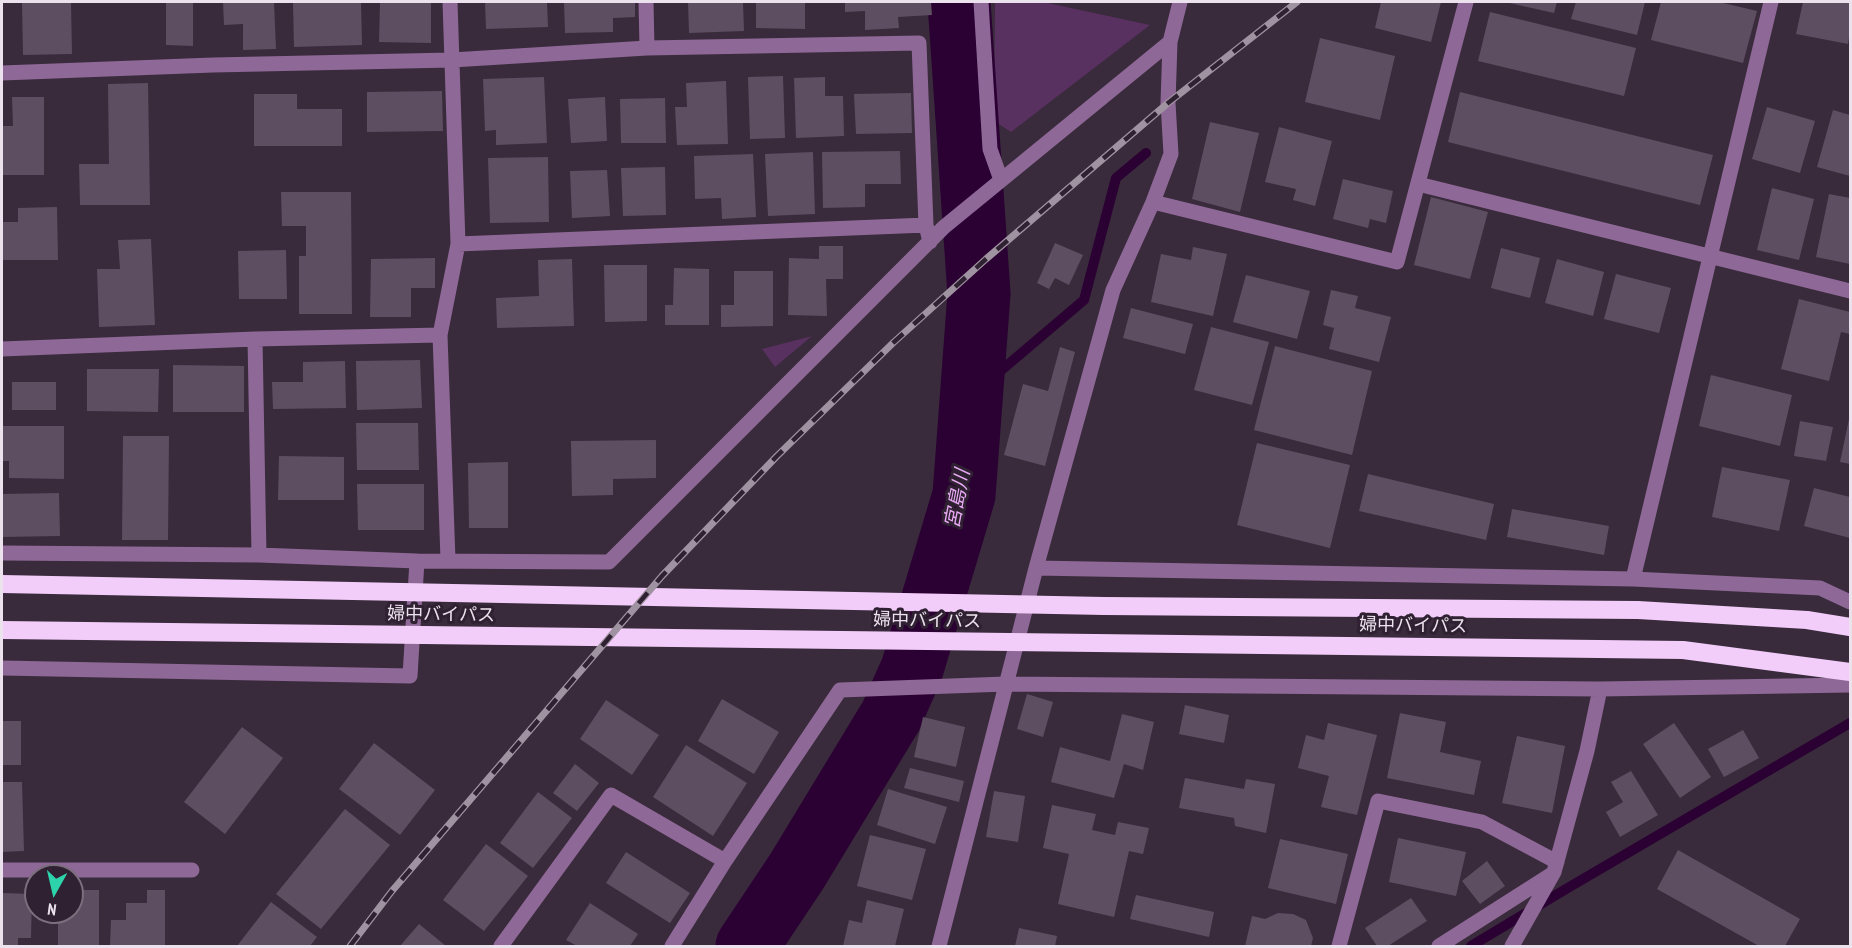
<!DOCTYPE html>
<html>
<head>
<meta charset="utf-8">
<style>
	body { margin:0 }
	#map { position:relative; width:1852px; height:948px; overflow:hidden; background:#392a3c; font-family:"PT Sans Narrow",sans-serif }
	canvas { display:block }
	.frame { position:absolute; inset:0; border:3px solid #ece2ed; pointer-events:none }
	.north { position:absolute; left:24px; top:864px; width:60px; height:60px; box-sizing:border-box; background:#2f2032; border:2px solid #7b6e7d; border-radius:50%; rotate:188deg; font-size:16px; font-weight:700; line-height:24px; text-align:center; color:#ece2ed }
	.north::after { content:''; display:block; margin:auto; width:21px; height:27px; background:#2dd4ab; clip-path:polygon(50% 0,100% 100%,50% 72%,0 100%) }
</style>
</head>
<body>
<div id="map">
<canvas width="1852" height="948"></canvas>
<div class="frame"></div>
<div class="north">N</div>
</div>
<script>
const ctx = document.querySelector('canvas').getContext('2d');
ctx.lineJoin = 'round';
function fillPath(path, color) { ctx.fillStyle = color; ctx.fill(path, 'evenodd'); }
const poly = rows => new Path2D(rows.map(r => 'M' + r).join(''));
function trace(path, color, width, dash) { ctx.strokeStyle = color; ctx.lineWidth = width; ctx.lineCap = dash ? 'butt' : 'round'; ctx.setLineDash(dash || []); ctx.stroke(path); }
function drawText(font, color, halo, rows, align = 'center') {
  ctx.font = font + ' "PT Sans Narrow","Noto Sans JP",sans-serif'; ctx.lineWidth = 6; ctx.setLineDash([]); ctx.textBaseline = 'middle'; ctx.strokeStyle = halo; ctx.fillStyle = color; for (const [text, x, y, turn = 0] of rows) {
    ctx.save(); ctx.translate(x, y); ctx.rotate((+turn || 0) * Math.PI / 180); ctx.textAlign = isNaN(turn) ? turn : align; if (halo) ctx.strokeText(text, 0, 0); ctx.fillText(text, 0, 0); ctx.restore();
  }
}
fillPath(poly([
	[995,2,1043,2,1150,25,1011,132,994,121],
	[812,336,775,367,762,349]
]), '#593161');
trace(poly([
	[971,396,1084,300,1116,178,1146,153],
	[1471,946,1566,889,1850,723]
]), '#2a0132', 10);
trace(poly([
	[747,946,797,871,891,716,912,669,964,495,979,294,959,2]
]), '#2a0132', 63);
fillPath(poly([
	[22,2,71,2,72,54,23,55],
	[166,2,193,2,193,46,166,45],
	[223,2,274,2,276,49,243,50,243,24,224,25],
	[361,2,362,45,294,47,293,3],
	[380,2,431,2,431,43,379,42],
	[485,2,547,2,548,27,486,29],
	[564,2,635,2,635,17,613,18,613,32,565,33],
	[688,2,743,2,744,31,689,33],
	[756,2,805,2,805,29,756,28],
	[845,2,931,2,932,15,898,17,899,28,865,30,865,11,845,12],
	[1381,2,1441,2,1431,42,1375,28],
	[1505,2,1557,2,1554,13],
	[1576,2,1645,2,1637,35,1571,19],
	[1661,2,1719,2,1757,11,1743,63,1651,40],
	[1803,2,1850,2,1850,32,1848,44,1796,34],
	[1490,12,1636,48,1624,96,1478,61],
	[1320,38,1395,56,1380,120,1305,102],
	[783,76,785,138,750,139,748,77],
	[544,77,547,143,496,145,496,130,485,131,483,79],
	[825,77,825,96,843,96,844,136,796,138,794,78],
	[726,81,728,144,677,145,675,107,687,107,686,83],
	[148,83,150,205,80,205,79,164,109,164,108,84],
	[442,91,443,131,367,132,367,92],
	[1460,92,1713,155,1700,205,1448,142],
	[911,93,912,133,856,134,854,94],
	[254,94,297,94,297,109,342,109,342,146,254,146],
	[12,97,44,97,44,175,2,175,2,126,13,126],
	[605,97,607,141,571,143,568,99],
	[665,98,666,143,621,143,620,99],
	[1767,107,1815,121,1800,173,1752,159],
	[1833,110,1850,115,1850,176,1817,167],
	[1210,122,1259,133,1240,212,1192,199],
	[1279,127,1332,141,1315,206,1293,200,1296,189,1265,182],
	[900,151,901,184,865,184,865,207,823,208,822,152],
	[813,152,815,214,768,216,765,154],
	[753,154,756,217,722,219,721,198,695,199,694,156],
	[548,157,549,222,490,223,488,158],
	[665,167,666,215,623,216,621,168],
	[607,170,610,216,572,218,570,171],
	[1343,179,1393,191,1386,223,1370,219,1368,228,1333,219],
	[1772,188,1814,199,1799,260,1757,250],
	[281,192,351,192,352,314,299,314,299,256,306,256,306,226,282,226],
	[1829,194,1850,198,1850,264,1816,257],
	[1431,197,1488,212,1470,279,1414,265],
	[57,207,58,260,2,260,2,222,18,222,18,208],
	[151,239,155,325,99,327,97,269,120,269,118,240],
	[1055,243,1083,255,1069,285,1055,278,1049,289,1037,283],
	[819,246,843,246,843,279,826,279,827,316,788,315,789,258,819,259],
	[1193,247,1227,254,1213,316,1151,302,1161,254,1191,260],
	[1501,248,1540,258,1530,298,1491,288],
	[286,250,287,299,239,299,238,251],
	[435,258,435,288,411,288,411,317,370,317,371,259],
	[572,259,574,326,497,328,496,298,539,296,538,260],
	[1557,259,1604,272,1593,316,1545,303],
	[604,265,647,265,647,321,605,322],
	[674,268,709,269,709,325,665,325,665,305,673,305],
	[734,271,773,271,773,326,721,327,721,305,734,305],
	[1616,274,1671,288,1659,333,1604,319],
	[1246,275,1310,291,1297,339,1233,322],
	[1331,290,1358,296,1355,308,1391,317,1379,362,1329,349,1334,328,1323,325],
	[1799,299,1850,312,1850,334,1841,332,1829,381,1781,369],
	[1131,308,1193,324,1185,354,1123,338],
	[1211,327,1269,342,1252,405,1194,390],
	[1275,346,1372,371,1352,455,1254,430],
	[1060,347,1075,352,1045,466,1004,455,1023,384,1048,391],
	[420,360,422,408,357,410,356,361],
	[345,361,346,408,273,409,272,382,303,382,303,362],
	[173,365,244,366,244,412,173,412],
	[87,369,159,369,158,412,87,411],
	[1711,375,1792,395,1780,446,1699,426],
	[12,382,56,382,56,410,12,410],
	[1849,419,1850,419,1850,464,1840,462],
	[1800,421,1833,427,1826,461,1794,456],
	[356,423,418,423,419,470,357,470],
	[2,426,64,426,64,479,9,478,9,461,2,461],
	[123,436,169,436,168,540,122,540],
	[656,440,656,478,613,479,613,495,572,496,571,441],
	[1257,443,1350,465,1330,548,1237,525],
	[279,456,344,457,344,500,278,500],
	[508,462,508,528,469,528,468,463],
	[1722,467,1790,480,1779,531,1712,517],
	[1368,474,1494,504,1486,540,1359,511],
	[357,484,424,484,424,530,358,530],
	[1814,488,1850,497,1850,538,1804,526],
	[59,493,60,536,2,537,2,494],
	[1512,509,1609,526,1604,555,1507,537],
	[1027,694,1053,702,1043,737,1017,729],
	[722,699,779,732,754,774,698,741],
	[606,700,659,735,632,775,580,739],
	[1185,705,1229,715,1224,743,1179,734],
	[1400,713,1446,722,1440,752,1481,761,1474,795,1387,778],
	[1122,714,1154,722,1143,770,1124,764,1114,798,1051,782,1060,747,1110,761],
	[923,717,965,727,956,767,914,757],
	[2,721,21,721,21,765,2,765],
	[1328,723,1377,735,1357,815,1321,807,1329,776,1298,768,1306,735,1324,740],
	[1674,723,1711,777,1680,798,1643,744],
	[242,727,283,758,225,834,184,802],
	[1743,730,1759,758,1724,777,1708,749],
	[1517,736,1565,746,1552,813,1502,803],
	[374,743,435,790,400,835,339,789],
	[686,745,747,783,713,836,653,797],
	[575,764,599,783,577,811,553,793],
	[910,768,964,781,959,802,904,788],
	[1631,771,1658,815,1620,837,1606,812,1623,802,1611,782],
	[1185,778,1244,789,1246,779,1275,784,1266,833,1235,826,1234,818,1179,808],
	[2,782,22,782,24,851,2,852],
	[888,789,947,807,935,844,877,825],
	[994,791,1025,796,1018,842,986,837],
	[538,792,572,818,533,868,500,843],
	[1052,805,1096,814,1092,830,1115,835,1118,822,1149,828,1143,854,1129,851,1114,917,1058,904,1069,854,1043,848],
	[345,809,390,845,321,929,276,894],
	[870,835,926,849,912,900,857,886],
	[1398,838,1466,852,1456,896,1389,882],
	[1280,839,1348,854,1336,904,1268,888],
	[486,844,528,876,484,931,443,900],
	[1678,850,1800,919,1785,946,1759,946,1657,889],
	[626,852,690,893,670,923,606,883],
	[1487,861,1505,886,1480,904,1462,881],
	[72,890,99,890,99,946,58,946,58,912,72,912],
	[147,890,165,890,165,946,110,946,111,920,126,920,126,903,147,903],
	[2,893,32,894,31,938,18,938,18,946,2,946],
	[1136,895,1214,912,1209,937,1130,919],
	[1411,898,1427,921,1388,946,1377,946,1365,928],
	[867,900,904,909,895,946,843,946,849,920,862,923],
	[271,902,317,937,310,946,237,946],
	[590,903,638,934,630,946,577,946,566,940],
	[1278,913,1293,914,1306,920,1313,938,1311,946,1245,946,1252,916,1265,919],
	[419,924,446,946,400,946],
	[1019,928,1057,936,1055,946,1015,946]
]), '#5e4e61');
trace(poly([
	[646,2,647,48],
	[981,2,990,149,1001,180],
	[2,73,213,65,452,60,647,48,919,43,926,225,930,242],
	[1418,184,1850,291],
	[1153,202,1397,262,1466,2],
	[458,244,926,225],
	[255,339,259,555],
	[2,349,255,339,440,335],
	[2,553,259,555,417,561,609,562,944,227,1170,42],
	[448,560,440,335,458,244,450,2],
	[1036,568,1633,579,1820,588,1850,602],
	[1633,579,1771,2],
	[2,668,410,676,417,561],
	[2,870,192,870],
	[501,946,611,795,725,861],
	[672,946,725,861,840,690,1006,684,1600,689,1850,685],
	[939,946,1036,568,1113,290,1153,202,1171,154,1168,103,1170,42,1180,2],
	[1339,946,1378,801,1482,822,1557,862],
	[1439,946,1552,874],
	[1512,946,1554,872,1587,751,1600,689]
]), '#8e6896', 15);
trace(poly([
	[2,584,1104,606,1638,610,1807,620,1850,627],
	[2,630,1683,650,1850,672]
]), '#f3cdfa', 18);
const rail = poly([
	[350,946,392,891,662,576,777,456,894,342,986,259,1168,103,1297,2]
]);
trace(rail, '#a093a1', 7);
trace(rail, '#2f2032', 4.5, [14]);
drawText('18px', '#ece2ed', '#2f2032', [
	["婦中バイパス",441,615,1],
	["婦中バイパス",927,621,1],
	["婦中バイパス",1413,626,1]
]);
drawText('italic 20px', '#e8aaf5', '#2f2032', [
	["宮島川",958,499,-79]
]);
</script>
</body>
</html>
